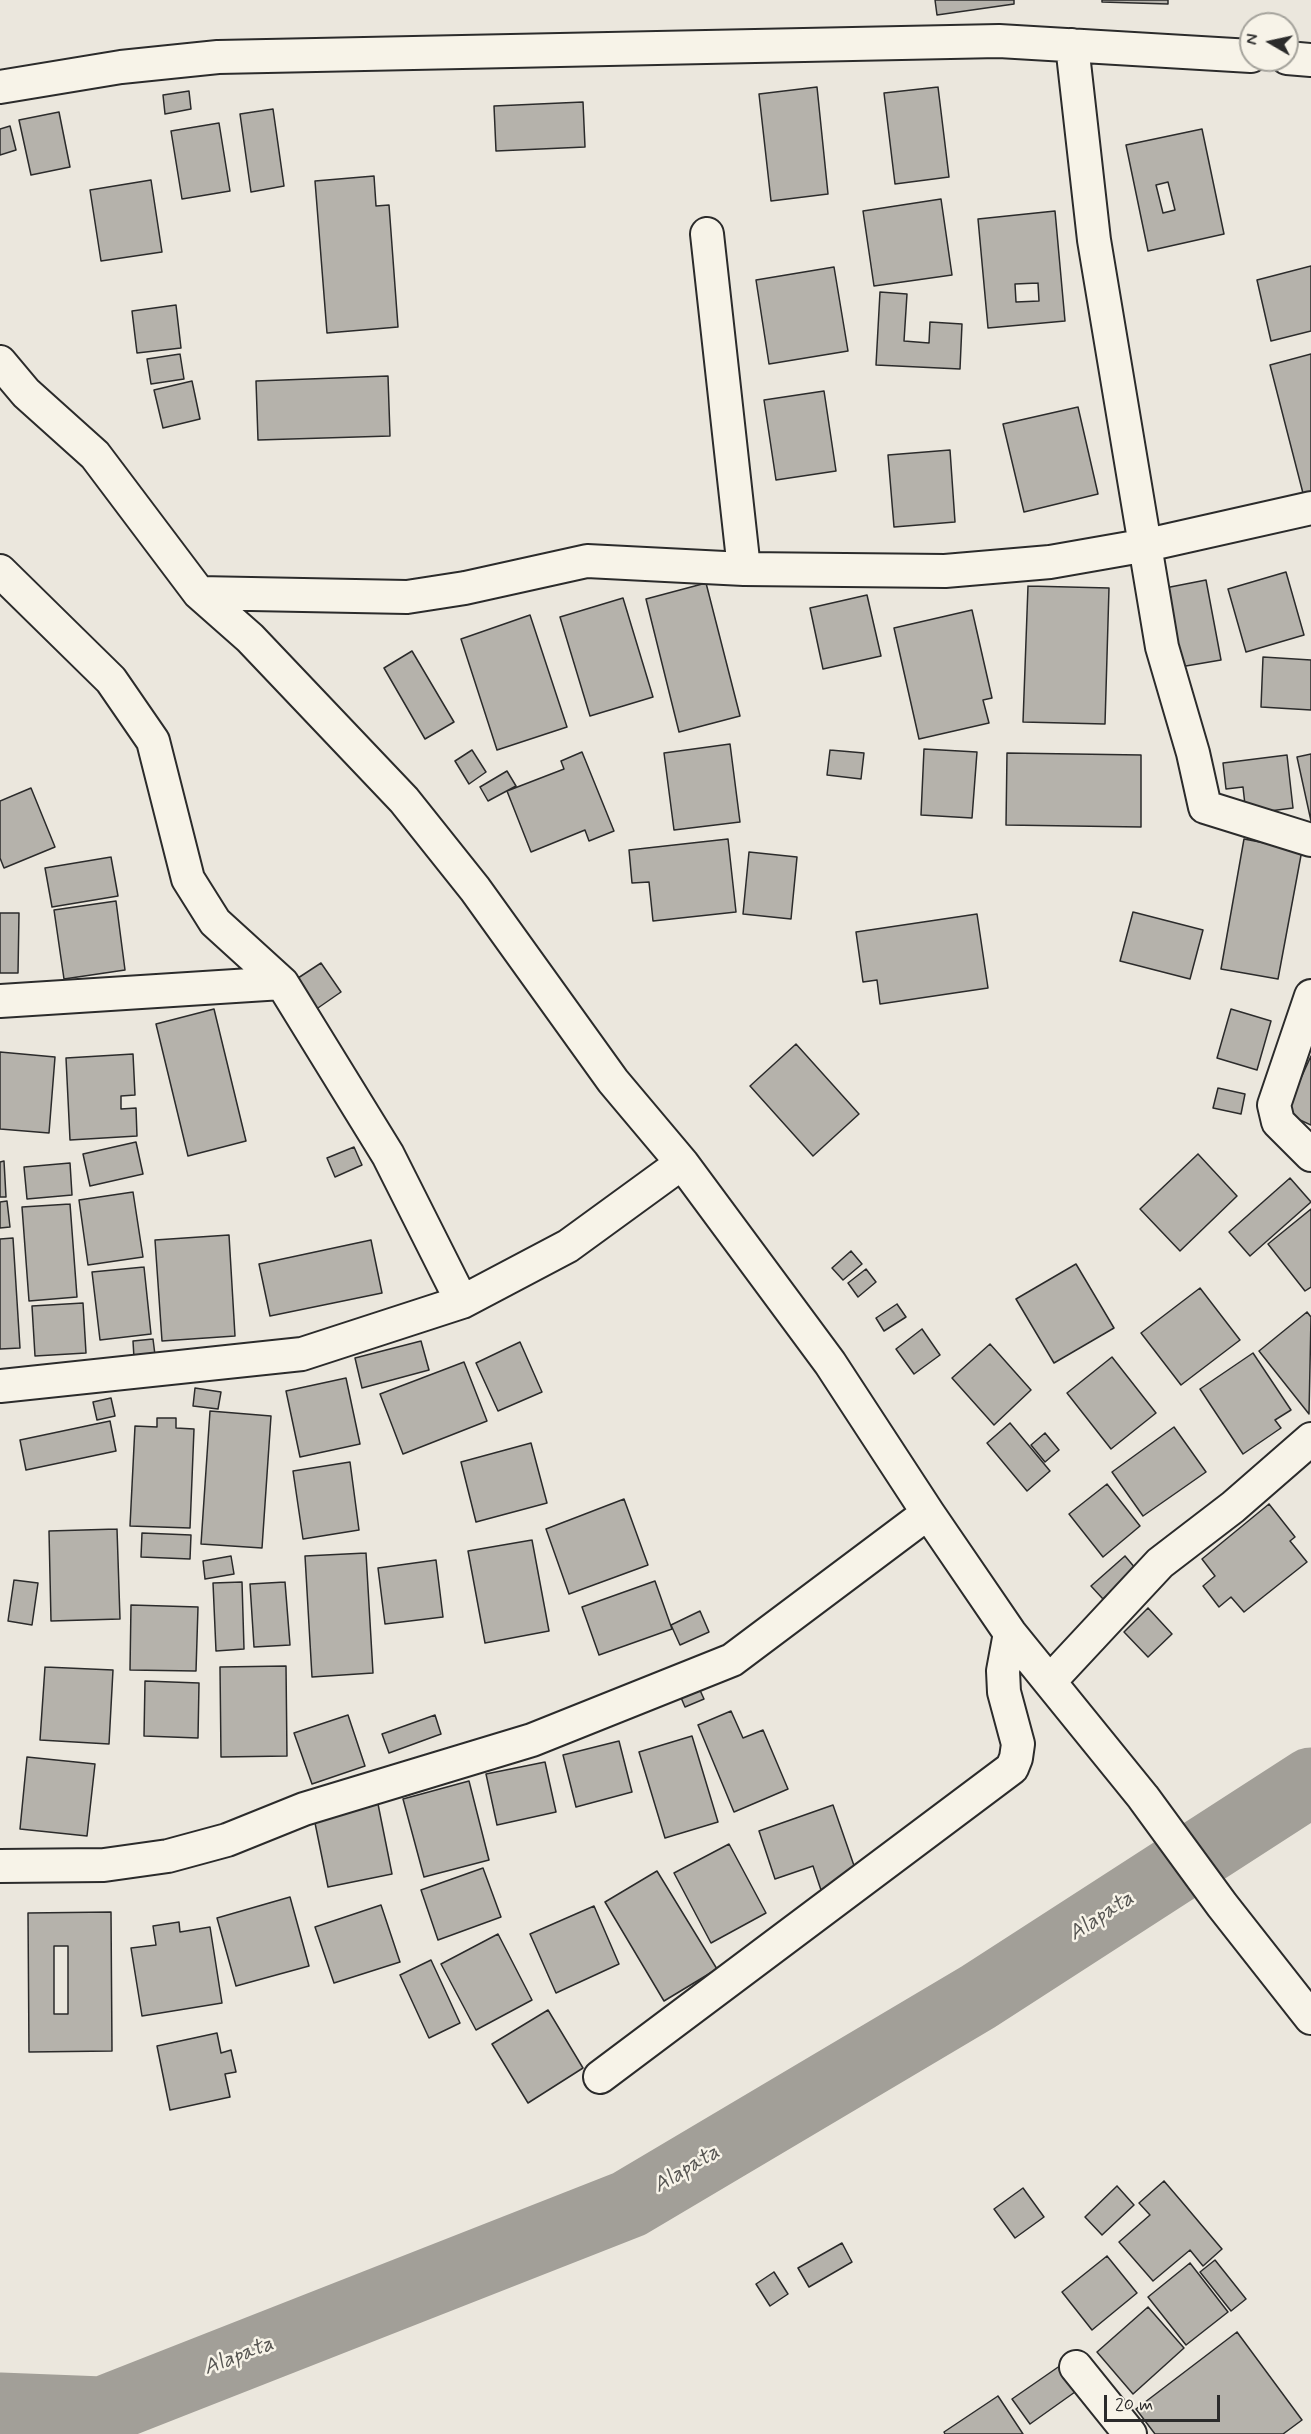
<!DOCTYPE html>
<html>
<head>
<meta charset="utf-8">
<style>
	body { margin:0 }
	#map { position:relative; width:1311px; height:2434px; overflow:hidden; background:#ebe7dd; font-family:Mynerve,sans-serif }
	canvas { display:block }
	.north { position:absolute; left:1239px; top:12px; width:60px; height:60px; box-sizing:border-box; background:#f7f3e8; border:2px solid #a5a39c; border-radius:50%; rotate:279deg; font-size:16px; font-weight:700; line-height:24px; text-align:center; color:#2b2b2b }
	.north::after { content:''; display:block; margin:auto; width:21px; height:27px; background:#2b2b2b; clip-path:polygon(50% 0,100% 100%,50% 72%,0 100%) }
	.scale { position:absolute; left:1104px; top:2395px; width:116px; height:27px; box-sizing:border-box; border:3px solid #2b2b2b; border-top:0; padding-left:8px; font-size:18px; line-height:21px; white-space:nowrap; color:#2b2b2b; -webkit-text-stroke:4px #f7f3e8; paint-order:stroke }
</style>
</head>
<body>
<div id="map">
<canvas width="1311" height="2434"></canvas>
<div class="north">N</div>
<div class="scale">20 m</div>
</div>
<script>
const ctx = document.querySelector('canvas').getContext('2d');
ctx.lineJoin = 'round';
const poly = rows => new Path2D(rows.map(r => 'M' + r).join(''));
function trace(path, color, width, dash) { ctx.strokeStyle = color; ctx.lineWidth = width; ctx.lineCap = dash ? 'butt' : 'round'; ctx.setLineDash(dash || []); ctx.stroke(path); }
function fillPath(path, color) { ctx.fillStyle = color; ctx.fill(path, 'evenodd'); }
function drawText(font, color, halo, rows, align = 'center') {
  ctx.font = font + ' Mynerve,sans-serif'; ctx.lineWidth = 5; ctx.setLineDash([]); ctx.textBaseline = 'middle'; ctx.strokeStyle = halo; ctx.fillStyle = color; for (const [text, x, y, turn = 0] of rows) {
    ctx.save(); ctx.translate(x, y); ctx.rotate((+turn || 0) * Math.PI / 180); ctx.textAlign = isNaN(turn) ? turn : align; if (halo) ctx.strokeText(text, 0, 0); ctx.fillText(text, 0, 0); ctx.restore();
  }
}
trace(poly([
	[0,2407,102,2411,629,2204,978,1997,1311,1782]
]), '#a29f98', 69);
const building = poly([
	[935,0,1014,0,1014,4,937,15,935,0],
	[1102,0,1168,0,1168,4,1102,2,1102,0],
	[817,87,828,194,771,201,759,94,817,87],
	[938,87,949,177,895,184,884,93,938,87],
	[189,91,191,109,165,114,163,95,189,91],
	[583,102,585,147,496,151,494,106,583,102],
	[273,109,284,186,251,192,240,114,273,109],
	[59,112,70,167,31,175,19,120,59,112],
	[219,123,230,191,182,199,171,131,219,123],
	[10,126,16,150,0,155,0,129,10,126],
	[1202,129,1224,234,1148,251,1126,145,1202,129],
	[1168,182,1175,210,1163,213,1156,185,1168,182],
	[374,176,376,206,389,205,398,327,327,333,315,181,374,176],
	[151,180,162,252,101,261,90,190,151,180],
	[941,199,952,275,874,286,863,211,941,199],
	[1055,211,1065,321,988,328,978,219,1055,211],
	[1038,283,1039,301,1016,302,1015,284,1038,283],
	[1311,266,1311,331,1271,341,1257,280,1311,266],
	[834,267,848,351,769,364,756,280,834,267],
	[880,292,907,294,904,341,929,343,930,322,962,324,960,369,876,365,880,292],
	[176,305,181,348,137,353,132,311,176,305],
	[180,354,184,379,151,384,147,359,180,354],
	[1311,354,1311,499,1305,501,1270,365,1311,354],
	[388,376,390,436,258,440,256,381,388,376],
	[192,381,200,419,163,428,154,390,192,381],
	[824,391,836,471,776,480,764,400,824,391],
	[1078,407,1098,494,1024,512,1003,424,1078,407],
	[950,450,955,522,894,527,888,455,950,450],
	[1286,572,1304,635,1246,652,1228,589,1286,572],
	[1206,580,1221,660,1174,668,1160,589,1206,580],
	[706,583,740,716,679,732,646,599,706,583],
	[1028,586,1109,588,1105,724,1023,722,1028,586],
	[867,595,881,656,823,669,810,608,867,595],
	[623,598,653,697,590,716,560,617,623,598],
	[972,610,992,698,983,700,989,723,919,739,894,628,972,610],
	[530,615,567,727,497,750,461,639,530,615],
	[412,651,454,722,425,739,384,668,412,651],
	[1263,657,1311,660,1311,710,1261,707,1263,657],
	[730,744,740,822,674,830,664,753,730,744],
	[924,749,977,752,972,818,921,815,924,749],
	[472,750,486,772,469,784,455,761,472,750],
	[830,750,864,753,861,779,827,775,830,750],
	[582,752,614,831,589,841,585,830,531,852,507,791,564,769,561,761,582,752],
	[1007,753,1141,755,1141,827,1006,825,1007,753],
	[1311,754,1311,821,1297,757,1311,754],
	[1287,755,1293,808,1246,814,1243,787,1226,789,1223,763,1287,755],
	[507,771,516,786,488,801,480,787,507,771],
	[31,788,55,847,4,868,0,858,0,801,31,788],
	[728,839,736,912,653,921,649,882,632,883,629,850,728,839],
	[1244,839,1302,850,1278,979,1221,969,1244,839],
	[749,852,797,857,791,919,743,914,749,852],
	[111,857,118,896,52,907,45,868,111,857],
	[116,901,125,970,64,979,54,910,116,901],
	[1133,912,1203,930,1190,979,1120,961,1133,912],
	[0,913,19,913,18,973,0,973,0,913],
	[977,914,988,988,880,1004,877,980,863,982,856,932,977,914],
	[321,963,341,992,315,1010,295,980,321,963],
	[214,1009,246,1141,188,1156,156,1024,214,1009],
	[1231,1009,1271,1021,1257,1070,1217,1058,1231,1009],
	[796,1044,859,1114,813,1156,750,1086,796,1044],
	[0,1052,55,1057,49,1133,0,1129,0,1052],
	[133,1054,135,1095,121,1096,121,1109,136,1108,137,1136,70,1140,66,1058,133,1054],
	[1311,1056,1311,1125,1285,1113,1311,1056],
	[1218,1088,1245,1094,1241,1114,1213,1108,1218,1088],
	[136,1142,143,1174,90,1186,83,1154,136,1142],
	[354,1147,362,1165,335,1177,327,1158,354,1147],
	[1198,1154,1237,1196,1180,1251,1140,1209,1198,1154],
	[4,1161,6,1197,0,1197,0,1162,4,1161],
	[70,1163,72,1195,27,1199,24,1167,70,1163],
	[1290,1178,1311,1202,1250,1256,1229,1232,1290,1178],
	[133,1192,143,1257,88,1265,79,1200,133,1192],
	[7,1201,10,1227,0,1228,0,1202,7,1201],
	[70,1204,77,1297,29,1301,22,1207,70,1204],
	[1311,1209,1311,1287,1305,1291,1268,1244,1311,1209],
	[229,1235,235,1336,162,1341,155,1240,229,1235],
	[13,1238,20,1348,0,1349,0,1239,13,1238],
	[371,1240,382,1293,270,1316,259,1264,371,1240],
	[851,1251,862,1264,843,1280,832,1268,851,1251],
	[1076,1264,1114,1328,1054,1363,1016,1299,1076,1264],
	[144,1267,151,1334,100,1340,92,1272,144,1267],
	[866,1269,876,1282,858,1297,848,1283,866,1269],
	[1200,1288,1240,1340,1181,1385,1141,1333,1200,1288],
	[83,1303,86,1353,35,1356,32,1306,83,1303],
	[897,1304,906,1317,884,1331,876,1318,897,1304],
	[1307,1312,1311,1317,1309,1414,1259,1351,1307,1312],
	[922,1329,940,1355,914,1374,896,1349,922,1329],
	[153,1339,155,1355,134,1358,133,1341,153,1339],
	[421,1341,429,1370,362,1388,355,1358,421,1341],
	[520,1342,542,1392,498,1411,476,1363,520,1342],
	[990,1344,1031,1390,994,1425,952,1378,990,1344],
	[1253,1353,1291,1410,1275,1420,1281,1428,1243,1454,1200,1389,1253,1353],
	[1112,1357,1156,1413,1111,1449,1067,1393,1112,1357],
	[464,1362,487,1421,403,1454,380,1394,464,1362],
	[346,1378,360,1444,300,1457,286,1391,346,1378],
	[195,1388,221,1392,218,1409,193,1406,195,1388],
	[111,1398,115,1416,97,1420,93,1402,111,1398],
	[210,1411,271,1416,262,1548,201,1544,210,1411],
	[157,1418,176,1418,176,1428,194,1429,190,1528,130,1526,135,1426,157,1427,157,1418],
	[110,1421,116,1451,26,1470,20,1440,110,1421],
	[1010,1423,1050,1471,1027,1491,987,1443,1010,1423],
	[1174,1427,1206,1472,1143,1516,1112,1472,1174,1427],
	[1045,1433,1059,1450,1045,1462,1031,1445,1045,1433],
	[531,1443,547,1503,476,1522,461,1462,531,1443],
	[350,1462,359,1530,303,1539,293,1471,350,1462],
	[1107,1484,1140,1526,1103,1557,1069,1514,1107,1484],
	[624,1499,648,1565,569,1594,546,1529,624,1499],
	[1269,1504,1295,1537,1290,1541,1307,1562,1244,1612,1231,1597,1219,1607,1203,1586,1215,1576,1202,1559,1269,1504],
	[117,1529,120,1619,51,1621,49,1531,117,1529],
	[142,1533,191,1535,190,1559,141,1557,142,1533],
	[532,1540,549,1631,485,1643,468,1551,532,1540],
	[366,1553,373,1673,312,1677,305,1556,366,1553],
	[231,1556,234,1574,205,1579,203,1561,231,1556],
	[1125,1556,1136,1569,1103,1599,1091,1586,1125,1556],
	[436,1560,443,1617,385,1624,378,1568,436,1560],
	[14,1580,38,1583,32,1625,8,1621,14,1580],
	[655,1581,672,1629,599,1655,582,1607,655,1581],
	[242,1582,244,1649,216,1651,213,1583,242,1582],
	[285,1582,290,1645,254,1647,250,1584,285,1582],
	[131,1605,198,1607,196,1671,130,1670,131,1605],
	[1148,1608,1172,1634,1148,1657,1124,1632,1148,1608],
	[700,1611,709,1632,680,1645,671,1625,700,1611],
	[286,1666,287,1756,221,1757,220,1667,286,1666],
	[45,1667,113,1670,109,1744,40,1740,45,1667],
	[694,1677,704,1699,685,1707,676,1686,694,1677],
	[145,1681,199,1683,198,1738,144,1736,145,1681],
	[731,1711,743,1738,763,1730,788,1789,734,1812,698,1725,731,1711],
	[348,1715,365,1766,312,1784,294,1733,348,1715],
	[435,1715,441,1734,389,1753,382,1734,435,1715],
	[692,1736,718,1822,665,1838,639,1752,692,1736],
	[619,1741,632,1792,576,1807,563,1755,619,1741],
	[27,1757,95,1764,87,1836,20,1829,27,1757],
	[545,1762,556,1812,497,1825,486,1774,545,1762],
	[469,1781,489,1860,424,1877,403,1799,469,1781],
	[378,1804,392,1874,328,1887,314,1818,378,1804],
	[833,1805,859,1880,822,1893,813,1866,775,1879,759,1831,833,1805],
	[729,1844,766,1913,711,1943,674,1873,729,1844],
	[483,1868,501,1917,438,1940,421,1890,483,1868],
	[657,1871,717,1969,664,2001,605,1902,657,1871],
	[290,1897,309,1966,236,1986,217,1918,290,1897],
	[381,1905,400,1962,334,1983,315,1927,381,1905],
	[594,1906,619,1964,556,1993,530,1934,594,1906],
	[111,1912,112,2051,29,2052,28,1913,111,1912],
	[54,1946,68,1946,68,2014,54,2014,54,1946],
	[179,1922,180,1932,210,1927,222,2003,142,2016,131,1948,156,1945,153,1926,179,1922],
	[498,1934,532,2000,476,2030,441,1964,498,1934],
	[431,1960,460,2023,429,2038,400,1975,431,1960],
	[548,2010,583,2068,528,2103,492,2044,548,2010],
	[217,2033,221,2053,231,2050,236,2072,225,2074,230,2097,170,2110,157,2046,217,2033],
	[1164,2181,1222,2249,1203,2266,1190,2250,1153,2281,1119,2242,1150,2215,1139,2203,1164,2181],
	[1117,2186,1134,2205,1102,2235,1085,2217,1117,2186],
	[1023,2188,1044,2217,1015,2238,994,2209,1023,2188],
	[842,2243,852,2262,809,2287,798,2268,842,2243],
	[1107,2256,1137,2293,1092,2330,1062,2292,1107,2256],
	[1215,2260,1246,2299,1231,2311,1200,2272,1215,2260],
	[1190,2263,1228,2312,1186,2345,1148,2297,1190,2263],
	[774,2272,788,2294,770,2306,756,2284,774,2272],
	[1148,2307,1184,2348,1133,2394,1097,2352,1148,2307],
	[1237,2332,1302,2420,1283,2434,1155,2434,1136,2409,1237,2332],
	[1064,2363,1082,2387,1030,2424,1012,2399,1064,2363],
	[998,2396,1023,2434,945,2434,944,2432,998,2396]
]);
fillPath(building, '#b5b2ab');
trace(building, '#2b2b2b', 1.5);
const minor = poly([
	[1072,45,1094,240,1162,647,1193,753,1205,807,1311,840],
	[1287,58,1311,60],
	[0,87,121,67,218,57,999,41,1251,56],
	[707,234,744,569],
	[0,362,26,393,95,455,199,593,250,638,404,800,475,889,613,1081,682,1163,830,1363,928,1513,1010,1633,1143,1797,1222,1905,1311,2018],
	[0,571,111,680,153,741,188,879,215,922,282,983,388,1155,462,1302],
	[199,593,407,597,465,588,587,561,744,569,945,571,1050,562,1147,545,1311,508],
	[1311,996,1274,1105,1278,1122,1311,1155],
	[0,1001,282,983],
	[0,1386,302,1354,462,1302,568,1246,682,1163],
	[1050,1681,1160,1563,1233,1507,1311,1439],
	[0,1866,104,1865,168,1856,227,1840,304,1809,532,1740,732,1660,928,1513],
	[600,2077,1012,1768,1016,1758,1018,1744,1004,1692,1003,1671,1010,1633],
	[1076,2367,1130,2434]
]);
trace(minor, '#2b2b2b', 36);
trace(minor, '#f7f3e8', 32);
drawText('italic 22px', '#555451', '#f7f3e8', [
	["Alapata",1102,1917,-33],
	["Alapata",687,2170,-31],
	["Alapata",239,2357,-21]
]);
</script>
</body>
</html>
